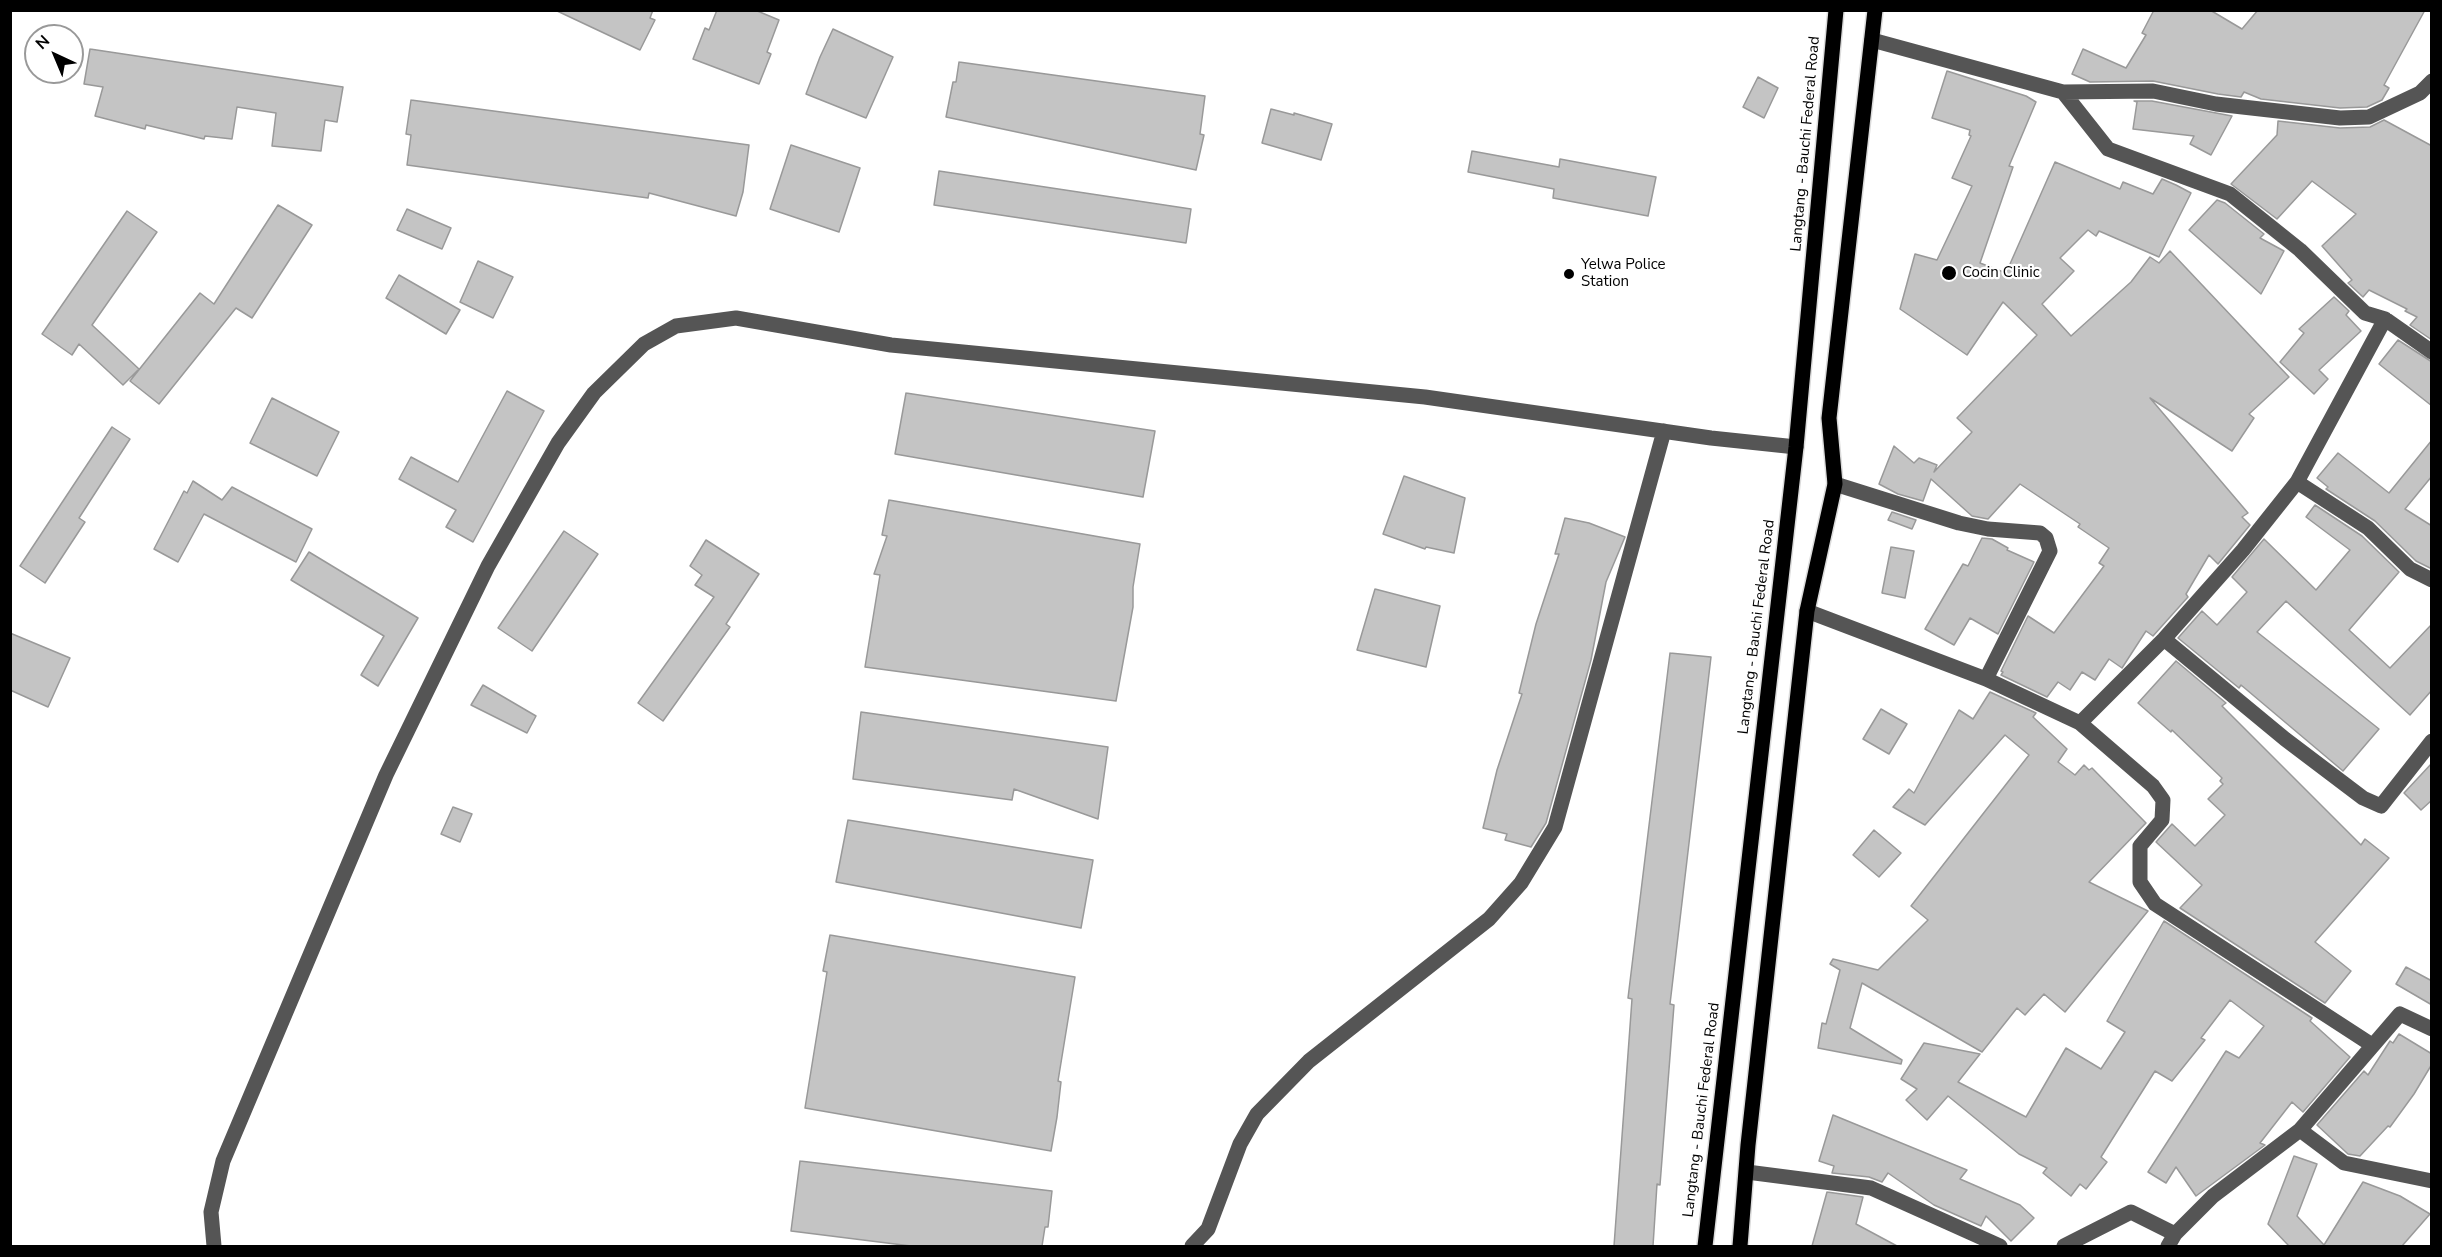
<!DOCTYPE html>
<html>
<head>
<meta charset="utf-8">
<style>
	body { margin:0 }
	#map { position:relative; width:2442px; height:1257px; overflow:hidden; background:#fff; font-family:"Nunito Sans",sans-serif }
	canvas { display:block }
	.frame { position:absolute; inset:0; border:12px solid #000; pointer-events:none }
	.north { position:absolute; left:24px; top:24px; width:60px; height:60px; box-sizing:border-box; background:#fff; border:2px solid #999; border-radius:50%; rotate:316deg; font-size:16px; font-weight:700; line-height:24px; text-align:center; color:#000 }
	.north::after { content:''; display:block; margin:auto; width:21px; height:27px; background:#000; clip-path:polygon(50% 0,100% 100%,50% 72%,0 100%) }
</style>
</head>
<body>
<div id="map">
<canvas width="2442" height="1257"></canvas>
<div class="frame"></div>
<div class="north">N</div>
</div>
<script>
const ctx = document.querySelector('canvas').getContext('2d');
ctx.lineJoin = 'round';
function fillPath(path, color) { ctx.fillStyle = color; ctx.fill(path, 'evenodd'); }
const poly = rows => new Path2D(rows.map(r => 'M' + r).join(''));
function trace(path, color, width, dash) { ctx.strokeStyle = color; ctx.lineWidth = width; ctx.lineCap = dash ? 'butt' : 'round'; ctx.setLineDash(dash || []); ctx.stroke(path); }
function drawText(font, color, halo, rows, align = 'center') {
  ctx.font = font + ' "Nunito Sans",sans-serif'; ctx.lineWidth = 4.5; ctx.setLineDash([]); ctx.textBaseline = 'middle'; ctx.strokeStyle = halo; ctx.fillStyle = color; for (const [text, x, y, turn = 0] of rows) {
    ctx.save(); ctx.translate(x, y); ctx.rotate((+turn || 0) * Math.PI / 180); ctx.textAlign = isNaN(turn) ? turn : align; if (halo) ctx.strokeText(text, 0, 0); ctx.fillText(text, 0, 0); ctx.restore();
  }
}
const building = poly([
	[555,10,653,10,650,18,655,20,640,50,555,10],
	[717,10,755,10,779,20,767,52,771,54,759,84,693,59,705,28,709,30,717,10],
	[2154,10,2210,10,2242,29,2258,10,2425,10,2384,85,2389,88,2382,100,2367,107,2340,108,2261,99,2244,92,2241,97,2218,94,2153,81,2090,82,2072,74,2083,49,2126,68,2146,35,2142,33,2154,10],
	[833,29,893,57,866,118,806,94,820,57,833,29],
	[90,49,343,87,337,122,325,120,321,151,272,146,276,113,237,107,232,139,205,136,204,139,146,125,145,129,95,116,103,87,84,84,90,49],
	[959,62,1205,96,1200,134,1204,135,1196,170,946,117,953,82,956,82,959,62],
	[1947,71,2026,96,2036,102,2009,166,2013,167,1980,263,2006,273,2055,162,2120,189,2123,182,2153,194,2162,179,2176,185,2191,193,2159,257,2099,231,2096,236,2088,230,2060,258,2074,271,2042,304,2071,336,2131,282,2150,257,2159,263,2170,251,2289,377,2249,414,2254,418,2232,451,2150,398,2248,513,2242,517,2250,525,2218,564,2209,555,2186,594,2188,597,2153,636,2146,631,2122,668,2109,659,2095,680,2082,672,2070,690,2058,682,2047,697,2001,675,2003,672,2001,671,2028,616,2054,633,2104,566,2099,563,2109,548,2078,527,2080,524,2020,484,1988,519,1972,516,1931,479,1923,501,1898,494,1879,484,1894,446,1914,463,1919,458,1937,465,1934,472,1972,432,1957,418,2037,335,2003,302,1967,355,1900,309,1915,254,1937,260,1972,186,1952,178,1971,136,1969,135,1970,130,1932,118,1947,71],
	[1758,77,1778,88,1764,118,1743,107,1758,77],
	[411,100,749,145,743,192,736,216,649,193,648,198,407,165,411,135,406,134,411,100],
	[2134,101,2152,101,2232,116,2211,155,2190,144,2194,136,2133,129,2137,102,2134,101],
	[1271,109,1294,115,1294,113,1332,124,1321,160,1262,143,1271,109],
	[2384,120,2432,146,2432,340,2410,325,2417,317,2405,311,2407,309,2369,290,2363,297,2348,283,2352,280,2322,246,2356,214,2312,181,2277,219,2231,184,2277,135,2278,121,2340,128,2370,127,2384,120],
	[791,145,860,168,839,232,770,209,791,145],
	[1472,151,1559,167,1560,159,1656,177,1648,216,1553,198,1554,189,1468,172,1472,151],
	[939,171,1191,209,1186,243,934,205,939,171],
	[2217,200,2225,203,2264,234,2260,238,2284,251,2261,294,2189,230,2217,200],
	[278,205,312,225,252,318,236,308,159,404,130,381,200,293,214,304,278,205],
	[407,209,451,228,442,249,397,230,407,209],
	[127,211,157,232,92,325,139,369,123,385,79,344,72,355,42,334,127,211],
	[478,261,513,277,493,318,460,302,478,261],
	[399,275,460,310,446,334,386,298,399,275],
	[2334,297,2349,311,2346,315,2361,331,2319,370,2328,379,2314,394,2280,362,2304,333,2299,329,2334,297],
	[2398,340,2432,362,2432,406,2379,364,2398,340],
	[507,391,544,411,473,542,446,527,456,510,399,479,411,457,458,482,507,391],
	[906,393,1155,431,1143,497,895,454,906,393],
	[272,398,339,432,317,476,250,443,272,398],
	[112,427,130,439,79,518,85,522,45,583,20,566,112,427],
	[2432,440,2432,476,2405,509,2432,526,2432,569,2416,561,2375,521,2326,489,2328,487,2317,478,2338,453,2389,493,2432,440],
	[1404,476,1465,498,1454,553,1426,547,1425,549,1383,534,1404,476],
	[193,481,222,500,232,487,312,529,296,562,204,514,178,562,154,549,184,491,187,493,193,481],
	[889,500,1140,544,1133,587,1133,607,1116,701,865,667,880,575,874,574,887,536,882,535,889,500],
	[2315,505,2362,536,2399,572,2349,630,2390,668,2432,624,2432,690,2410,715,2286,601,2257,632,2379,729,2343,771,2241,685,2239,688,2178,638,2202,611,2217,625,2247,592,2232,577,2264,539,2316,590,2350,550,2306,517,2315,505],
	[1892,512,1916,520,1912,529,1888,520,1892,512],
	[1565,518,1589,523,1625,537,1606,582,1591,660,1546,823,1531,847,1505,840,1507,834,1483,828,1497,770,1522,694,1519,693,1536,624,1559,554,1555,554,1565,518],
	[564,531,598,554,532,651,498,628,564,531],
	[1982,538,1992,539,2008,548,2007,550,2034,562,1998,634,1970,618,1954,645,1925,629,1963,564,1968,566,1982,538],
	[706,540,759,574,726,624,730,627,663,721,638,703,714,597,695,585,702,575,690,566,706,540],
	[1891,547,1914,551,1905,598,1882,593,1891,547],
	[309,552,418,618,378,686,361,675,384,636,291,580,309,552],
	[1375,589,1440,606,1426,667,1357,650,1375,589],
	[10,633,70,658,48,707,10,690,10,633],
	[1670,653,1711,657,1670,1004,1674,1005,1660,1185,1657,1184,1653,1246,1614,1246,1632,999,1628,998,1670,653],
	[2176,661,2226,703,2222,706,2361,845,2365,839,2389,858,2315,942,2351,971,2325,1003,2180,908,2202,885,2156,842,2172,824,2195,846,2225,815,2208,799,2223,784,2220,781,2222,778,2172,730,2171,732,2138,703,2176,661],
	[483,685,536,716,527,733,471,705,483,685],
	[1990,692,2036,713,2033,717,2067,749,2058,762,2075,775,2084,765,2089,770,2092,768,2146,823,2089,882,2148,911,2065,1012,2044,994,2025,1015,2017,1008,1982,1052,1862,983,1850,1028,1902,1060,1901,1064,1818,1048,1822,1023,1826,1024,1840,970,1830,964,1833,959,1878,970,1928,920,1911,906,2029,755,2005,735,1925,825,1893,807,1909,789,1914,793,1959,710,1973,719,1990,692],
	[1881,709,1907,724,1889,754,1863,739,1881,709],
	[861,712,1108,747,1098,819,1014,789,1012,800,853,779,861,712],
	[2432,763,2432,800,2421,810,2404,793,2432,763],
	[453,807,472,814,460,842,441,834,453,807],
	[848,820,1093,860,1081,928,836,882,848,820],
	[1874,830,1901,853,1879,877,1853,855,1874,830],
	[2164,921,2312,1018,2310,1021,2350,1057,2303,1112,2292,1102,2260,1143,2265,1145,2196,1196,2176,1167,2166,1183,2148,1172,2226,1051,2239,1058,2264,1026,2230,1000,2201,1038,2205,1040,2172,1081,2155,1071,2101,1157,2107,1162,2086,1189,2080,1184,2071,1196,2043,1173,2047,1168,2019,1154,1948,1096,1927,1120,1906,1100,1917,1089,1901,1079,1924,1043,1980,1054,1958,1082,2026,1117,2066,1048,2101,1069,2125,1032,2107,1021,2164,921],
	[830,935,1075,977,1058,1081,1061,1082,1057,1117,1051,1151,805,1108,827,972,823,971,830,935],
	[2406,967,2432,981,2432,1005,2396,984,2406,967],
	[2399,1034,2432,1054,2432,1064,2414,1094,2390,1127,2388,1126,2360,1156,2348,1154,2317,1125,2364,1071,2368,1075,2390,1041,2393,1043,2399,1034],
	[1833,1115,1967,1170,1960,1179,2020,1205,2034,1218,2011,1241,1986,1216,1981,1226,1934,1205,1888,1173,1882,1182,1869,1177,1832,1173,1834,1166,1819,1161,1833,1115],
	[2294,1156,2317,1164,2297,1216,2324,1245,2363,1182,2400,1196,2430,1214,2402,1246,2289,1246,2268,1224,2294,1156],
	[800,1161,1052,1191,1048,1227,1045,1227,1042,1246,911,1246,791,1231,800,1161],
	[1827,1192,1863,1197,1856,1224,1897,1246,1812,1246,1827,1192]
]);
fillPath(building, '#c4c4c4');
trace(building, '#999', 1.5);
const major = poly([
	[1705,1246,1796,447,1836,10],
	[1740,1246,1748,1145,1807,611,1835,484,1829,418,1875,10]
]);
trace(major, '#dbdbdb', 18);
trace(poly([
	[1872,40,2063,92,2108,149,2230,194,2300,250,2365,313,2385,319,2297,482,2243,550,2164,639,2080,723],
	[2063,92,2153,91,2216,104,2340,118,2369,117,2420,93,2432,81],
	[2385,319,2432,352],
	[2297,482,2368,528,2410,569,2432,580],
	[1835,484,1959,523,1988,529,2040,533,2046,538,2050,551,1986,679],
	[1807,611,1986,679,2080,723,2153,786,2163,800,2162,820,2140,846,2140,882,2155,904,2372,1045],
	[2164,639,2285,739,2363,798,2381,806,2432,741],
	[2300,1130,2344,1163,2432,1181],
	[1747,1172,1871,1188,2000,1246],
	[214,1246,211,1212,223,1161,386,775,488,566,558,443,594,393,644,344,676,326,736,318,891,345,1425,397,1711,438,1796,447],
	[1192,1246,1208,1229,1240,1144,1257,1114,1309,1061,1489,919,1521,883,1555,827,1664,431],
	[2064,1246,2131,1212,2175,1234],
	[2168,1246,2175,1234,2213,1196,2300,1130,2400,1014,2432,1029]
]), '#555', 15);
trace(major, '#000', 15);
for (const [x, y, r, color] of [
	[1949,273,8,"#000"],
	[1569,274,6,"#000"]
]) { const dot = new Path2D(); dot.arc(x, y, r, 0, 2 * Math.PI); ctx.fillStyle = color; ctx.fill(dot); trace(dot, '#fff', 2); }
drawText('15px', '#000', '#fff', [
	["Langtang - Bauchi Federal Road",1806,144,-85],
	["Langtang - Bauchi Federal Road",1757,627,-83],
	["Langtang - Bauchi Federal Road",1702,1110,-83]
]);
drawText('15px', '#000', '#fff', [
	["Yelwa Police",1581,265],
	["Station",1581,282],
	["Cocin Clinic",1962,273]
], 'left');
</script>
</body>
</html>
